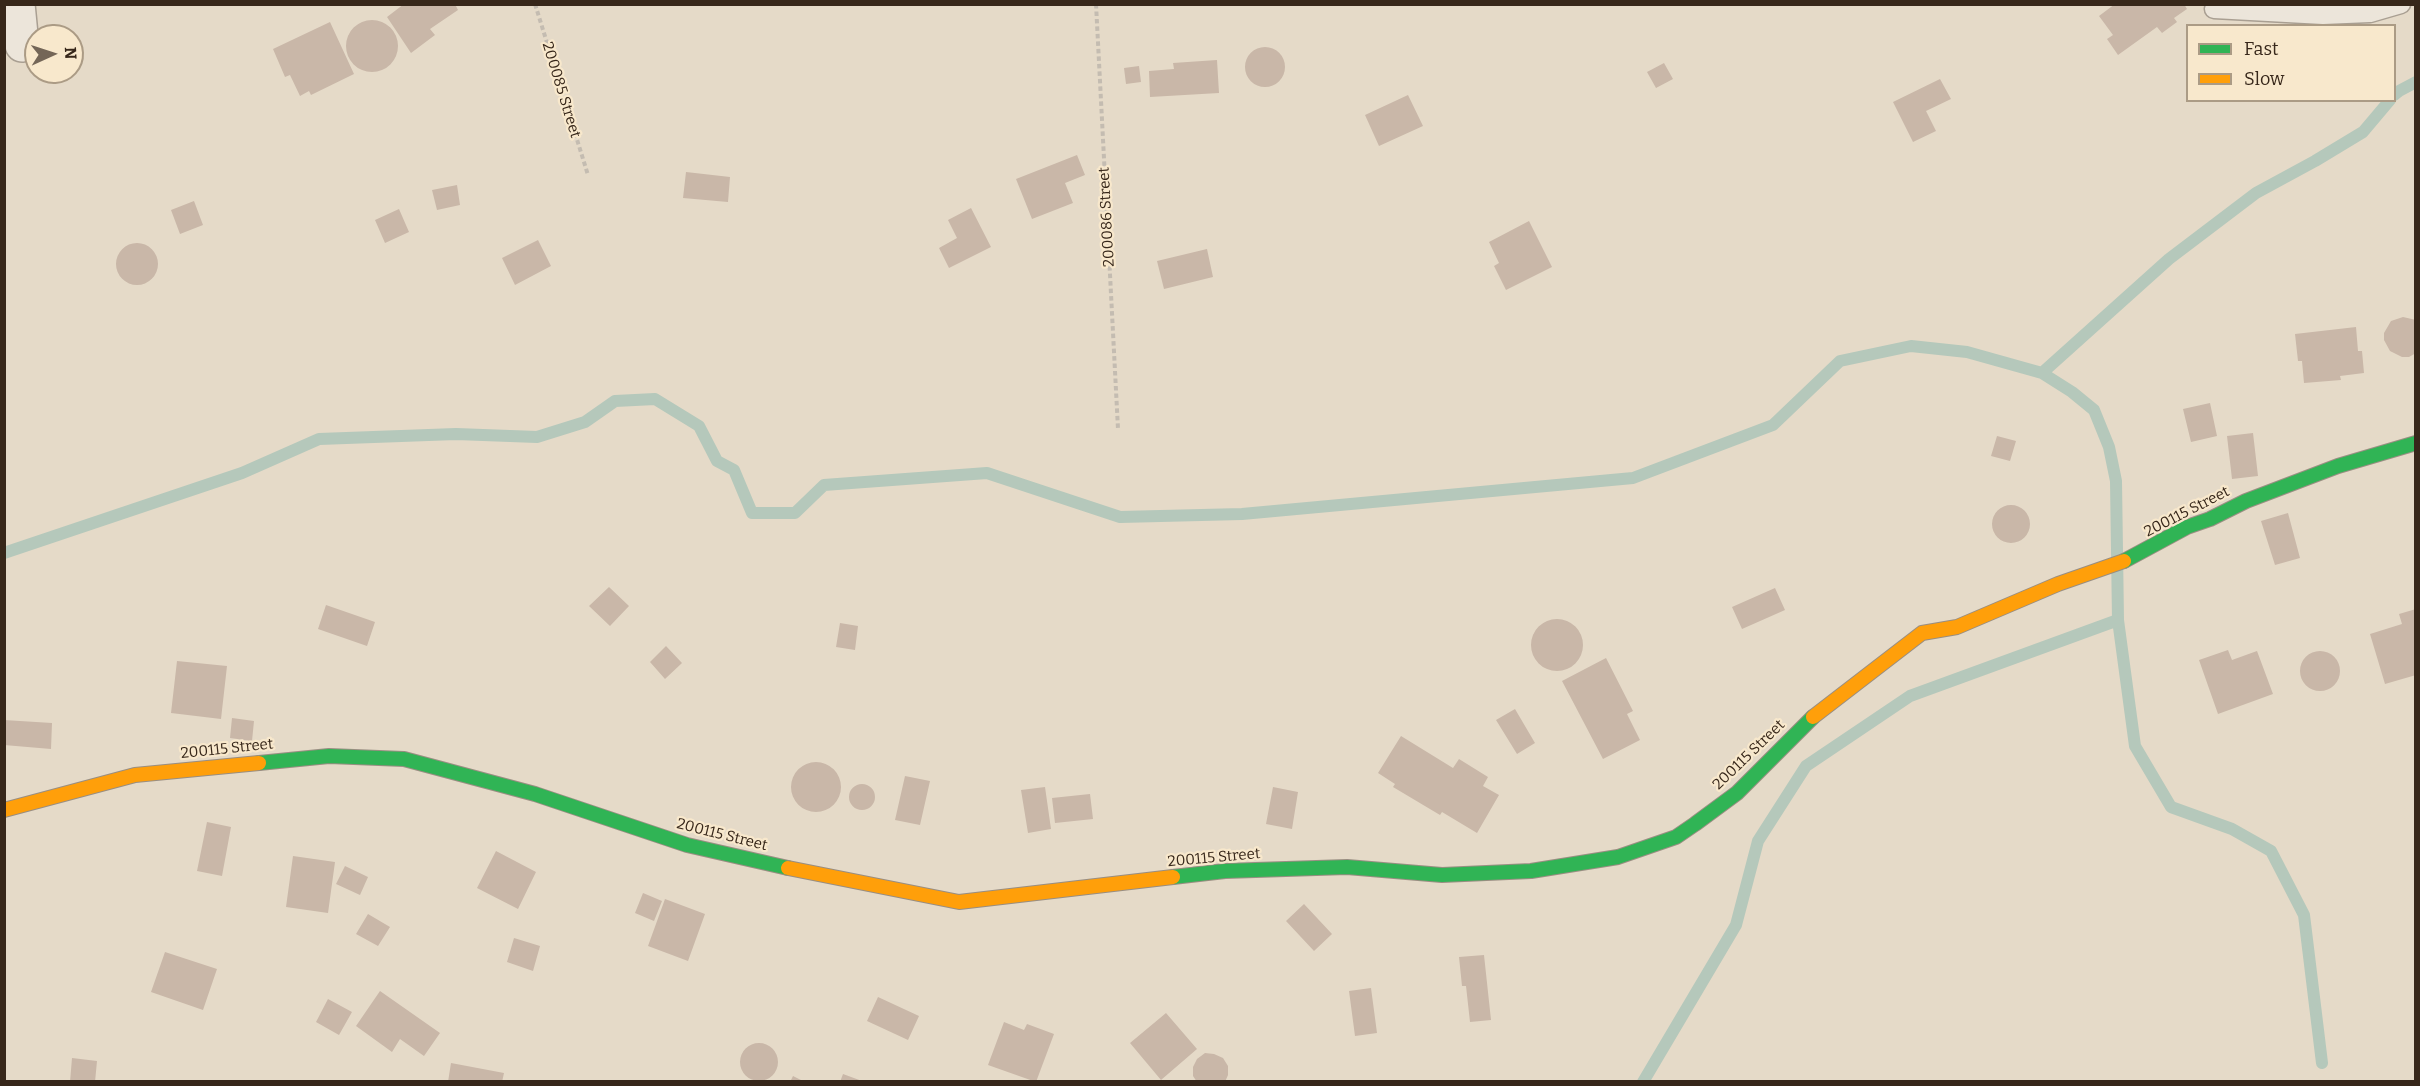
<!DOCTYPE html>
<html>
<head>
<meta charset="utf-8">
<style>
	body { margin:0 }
	#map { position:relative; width:2420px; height:1086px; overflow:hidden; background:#e5dac8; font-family:Bitter,serif }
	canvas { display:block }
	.frame { position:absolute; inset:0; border:6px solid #37271a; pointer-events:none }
	.legend { position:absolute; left:2186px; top:24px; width:210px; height:78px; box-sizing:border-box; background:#f8e8cc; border:2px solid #ab9b85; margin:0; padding:8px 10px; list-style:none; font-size:18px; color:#37271a }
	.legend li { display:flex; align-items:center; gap:12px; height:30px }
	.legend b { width:30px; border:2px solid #ab9b85 }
	.north { position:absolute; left:24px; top:24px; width:60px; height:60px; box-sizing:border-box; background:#f8e8cc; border:2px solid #ab9b85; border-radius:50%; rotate:87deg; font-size:16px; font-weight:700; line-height:24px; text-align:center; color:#37271a }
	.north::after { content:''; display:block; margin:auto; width:21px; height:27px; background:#746657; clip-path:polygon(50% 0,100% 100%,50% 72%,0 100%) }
</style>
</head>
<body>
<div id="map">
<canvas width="2420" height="1086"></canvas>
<div class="frame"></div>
<ul class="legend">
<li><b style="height:8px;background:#30b455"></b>Fast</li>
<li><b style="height:8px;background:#ff9f0a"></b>Slow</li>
</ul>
<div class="north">N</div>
</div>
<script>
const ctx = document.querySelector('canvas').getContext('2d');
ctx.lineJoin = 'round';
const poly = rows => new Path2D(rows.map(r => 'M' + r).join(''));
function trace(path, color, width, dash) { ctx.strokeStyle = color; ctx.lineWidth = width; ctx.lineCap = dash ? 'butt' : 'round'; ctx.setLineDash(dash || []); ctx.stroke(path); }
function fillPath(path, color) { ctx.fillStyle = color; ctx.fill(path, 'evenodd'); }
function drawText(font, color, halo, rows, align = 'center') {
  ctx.font = font + ' Bitter,serif'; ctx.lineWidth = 4.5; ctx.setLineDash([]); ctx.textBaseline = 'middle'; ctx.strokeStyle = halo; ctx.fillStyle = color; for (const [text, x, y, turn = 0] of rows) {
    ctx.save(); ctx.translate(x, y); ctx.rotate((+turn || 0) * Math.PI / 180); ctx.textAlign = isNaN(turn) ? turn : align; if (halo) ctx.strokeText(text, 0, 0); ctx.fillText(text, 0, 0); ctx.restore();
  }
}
trace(poly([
	[2394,95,2399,91,2416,82],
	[2042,373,2072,392,2094,410,2109,447,2116,481,2118,620,2135,746,2171,807,2232,829,2271,851,2304,915,2322,1063],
	[4,553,242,473,319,439,456,434,537,437,585,422,615,401,655,399,699,426,717,461,734,470,752,513,795,513,824,485,987,473,1120,517,1242,514,1633,478,1773,425,1840,361,1911,346,1967,352,2042,373,2169,259,2256,193,2315,161,2363,132,2390,100],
	[1643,1082,1736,925,1758,841,1806,766,1910,696,2118,620]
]), '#b5c8bb', 12);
fillPath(poly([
	[404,4,455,4,458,10,430,29,435,35,411,53,387,17],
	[2115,4,2184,4,2187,9,2174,18,2177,22,2162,33,2157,27,2118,55,2107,39,2113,35,2099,16],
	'346 46a26 26 0 1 1 52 0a26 26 0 1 1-52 0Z',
	[330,22,354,74,311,95,309,91,300,96,290,75,285,77,273,49],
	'1245 67a20 20 0 1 1 40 0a20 20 0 1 1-40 0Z',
	[1217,60,1219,93,1150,97,1149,71,1174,69,1173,63],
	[1664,63,1673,79,1656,88,1647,72],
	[1139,66,1141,82,1126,84,1124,68],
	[1940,79,1951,99,1926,111,1936,131,1913,142,1893,102],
	[1408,95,1423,126,1379,146,1365,115],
	[1077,155,1085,175,1065,183,1073,203,1032,219,1016,179],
	[686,172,730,177,728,202,683,198],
	[457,185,460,205,437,210,432,190],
	[194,201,203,225,180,234,171,210],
	[971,208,991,247,949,268,939,248,957,238,948,220],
	[399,209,409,232,385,243,375,220],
	[1529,221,1552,267,1506,290,1494,266,1499,263,1489,242],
	[538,240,551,266,515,285,502,258],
	'116 264a21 21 0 1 1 42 0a21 21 0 1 1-42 0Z',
	[1207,249,1213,277,1164,289,1157,261],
	[2403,317,2416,320,2416,353,2409,357,2402,357,2390,351,2384,340,2384,333,2391,321],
	[2356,327,2358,351,2362,351,2364,373,2340,376,2341,380,2304,383,2302,361,2298,361,2295,334],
	[2210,403,2217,436,2191,442,2183,409],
	[2253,433,2258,476,2232,479,2227,436],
	[1997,436,2016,441,2010,461,1991,456],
	'1992 524a19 19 0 1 1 38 0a19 19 0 1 1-38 0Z',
	[2288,513,2300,558,2275,565,2261,521],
	[609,587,629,606,610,626,589,606],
	[1775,588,1785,610,1742,629,1732,607],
	[326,605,375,622,367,646,318,629],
	[2416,609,2416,675,2385,684,2370,634,2402,624,2399,614],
	'1531 645a26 26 0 1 1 52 0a26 26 0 1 1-52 0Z',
	[840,623,858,626,855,650,836,647],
	[666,646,682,663,665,679,650,662],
	[2228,650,2232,660,2257,651,2273,694,2218,714,2199,660],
	'2300 671a20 20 0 1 1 40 0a20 20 0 1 1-40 0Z',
	[1606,658,1633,711,1627,714,1640,740,1603,759,1562,681],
	[177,661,227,666,221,719,171,713],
	[1515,709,1535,743,1517,754,1496,720],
	[232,718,254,721,252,741,230,738],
	[4,720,52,723,51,749,4,745],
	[1401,736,1453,768,1459,759,1488,777,1483,786,1499,795,1477,833,1442,812,1440,815,1393,787,1395,784,1378,773],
	'791 787a25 25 0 1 1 50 0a25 25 0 1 1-50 0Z',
	[905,776,930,781,920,825,895,820],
	'849 797a13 13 0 1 1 26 0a13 13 0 1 1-26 0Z',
	[1045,787,1051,829,1028,833,1021,790],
	[1273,787,1298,792,1292,829,1266,824],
	[1090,794,1093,819,1055,823,1052,798],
	[207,822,231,827,222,876,197,871],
	[496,851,536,872,518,909,477,888],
	[293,856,335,862,328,913,286,907],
	[345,866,368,877,360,895,336,884],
	[643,893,662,901,654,921,635,913],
	[665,899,705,914,688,961,648,946],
	[1304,904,1332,934,1314,951,1286,921],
	[368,914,390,927,378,946,356,934],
	[514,938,540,946,533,971,507,962],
	[165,952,217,969,203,1010,151,992],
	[1484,955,1491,1020,1470,1022,1466,986,1462,986,1459,957],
	[1371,988,1377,1033,1355,1036,1349,991],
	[380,991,440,1033,424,1056,400,1039,392,1052,356,1026],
	[878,997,919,1016,908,1040,867,1021],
	[328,999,352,1012,339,1035,316,1022],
	[1166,1013,1197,1049,1161,1080,1130,1043],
	[1004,1022,1024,1030,1027,1024,1054,1034,1036,1082,988,1065],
	'740 1062a19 19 0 1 1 38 0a19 19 0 1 1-38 0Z',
	[1205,1053,1214,1054,1223,1058,1228,1066,1228,1075,1225,1082,1197,1082,1193,1076,1193,1067,1197,1059],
	[72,1058,97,1061,95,1082,70,1082],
	[451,1063,504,1073,502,1082,448,1082],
	[843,1074,862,1081,862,1082,840,1082],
	[793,1076,805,1082,790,1082]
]), '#c9b7a8');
const lane = poly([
	[2214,9,2323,15,2370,13,2401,4]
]);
const street = poly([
	[18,4,22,45]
]);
const fast = poly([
	[2124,561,2187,527,2210,519,2246,501,2338,466,2416,443],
	[259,763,329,756,404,759,535,794,687,845,788,868],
	[1173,877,1225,871,1347,867,1442,875,1531,871,1618,857,1676,837,1695,824,1737,793,1813,717]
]);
const slow = poly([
	[1813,717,1922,633,1957,627,2058,584,2124,561],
	[4,810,135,775,259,763],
	[788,868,959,902,1173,877]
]);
trace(lane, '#a99f92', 21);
trace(street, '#a99f92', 36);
trace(fast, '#998e82', 16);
trace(slow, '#998e82', 16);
trace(poly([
	[535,4,588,175],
	[1096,4,1118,429]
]), '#c4bcb1', 4, [4.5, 3]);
trace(lane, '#ece5da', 18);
trace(street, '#ece5da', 33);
trace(fast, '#30b455', 14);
trace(slow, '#ff9f0a', 14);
drawText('15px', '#37271a', '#f8e8cc', [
	["200085 Street",561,90,73],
	["200086 Street",1107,217,-93],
	["200115 Street",2187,512,-27],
	["200115 Street",227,749,-6],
	["200115 Street",1749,755,-44],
	["200115 Street",722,835,14],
	["200115 Street",1214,858,-5]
]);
</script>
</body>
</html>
